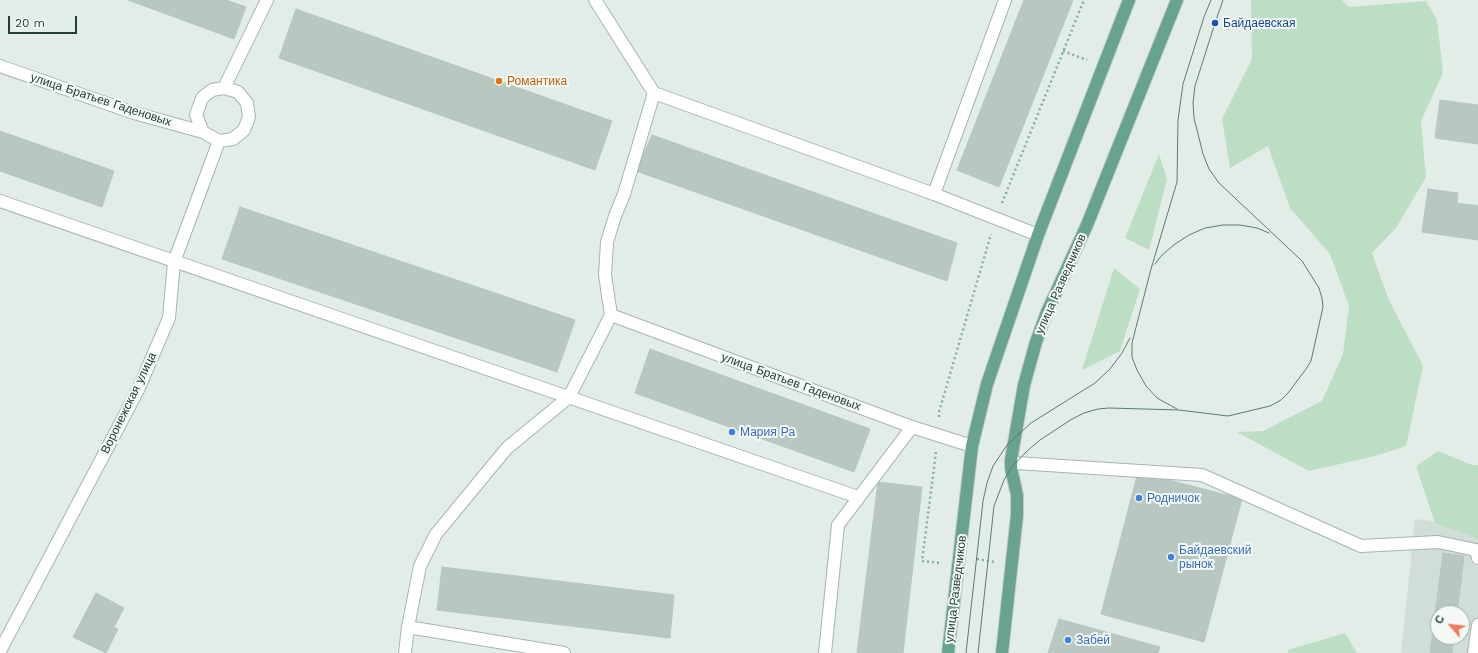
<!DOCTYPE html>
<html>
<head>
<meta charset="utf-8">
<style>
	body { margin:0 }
	#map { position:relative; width:1478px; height:653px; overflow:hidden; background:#e3ede8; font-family:"Work Sans",sans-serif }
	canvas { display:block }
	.north { position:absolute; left:1430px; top:605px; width:40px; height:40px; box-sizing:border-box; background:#f4f9f6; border:1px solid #a0aea9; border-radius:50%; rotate:298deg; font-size:11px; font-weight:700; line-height:16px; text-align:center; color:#233e36 }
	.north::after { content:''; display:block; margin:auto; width:14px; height:18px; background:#f17b5d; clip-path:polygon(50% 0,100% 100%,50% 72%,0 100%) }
	.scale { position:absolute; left:8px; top:16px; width:69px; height:18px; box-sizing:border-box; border:2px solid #233e36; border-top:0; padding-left:5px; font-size:12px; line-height:14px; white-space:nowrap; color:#233e36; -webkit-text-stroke:3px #f4f9f6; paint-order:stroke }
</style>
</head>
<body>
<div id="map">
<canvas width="1478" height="653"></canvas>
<div class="north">С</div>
<div class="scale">20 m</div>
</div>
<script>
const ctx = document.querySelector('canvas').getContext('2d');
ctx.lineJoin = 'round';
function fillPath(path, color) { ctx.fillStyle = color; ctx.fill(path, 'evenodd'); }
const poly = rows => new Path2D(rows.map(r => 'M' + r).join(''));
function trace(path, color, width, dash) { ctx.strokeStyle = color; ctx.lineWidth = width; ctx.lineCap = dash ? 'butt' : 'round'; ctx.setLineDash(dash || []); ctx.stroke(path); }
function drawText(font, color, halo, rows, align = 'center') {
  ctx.font = font + ' "Work Sans",sans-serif'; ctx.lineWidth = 4; ctx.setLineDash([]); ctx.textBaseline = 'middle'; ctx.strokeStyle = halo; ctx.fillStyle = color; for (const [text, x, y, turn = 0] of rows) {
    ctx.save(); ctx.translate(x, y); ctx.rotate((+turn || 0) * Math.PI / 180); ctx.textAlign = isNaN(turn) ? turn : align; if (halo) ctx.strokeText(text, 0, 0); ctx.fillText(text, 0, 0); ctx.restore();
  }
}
fillPath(poly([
	[1415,519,1478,527,1478,653,1401,653],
	[1438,613,1462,613,1462,637,1438,637]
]), '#d1ddd7');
fillPath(poly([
	[1251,0,1342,0,1349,7,1426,1,1437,20,1443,73,1421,121,1426,177,1396,228,1372,253,1388,298,1423,366,1406,446,1375,456,1309,471,1237,432,1263,431,1322,401,1343,354,1349,306,1330,254,1290,208,1268,146,1230,168,1222,119,1252,59],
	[1159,154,1167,179,1149,250,1125,238],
	[1114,268,1140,289,1120,351,1082,370],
	[1438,451,1472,465,1478,465,1478,538,1435,523,1416,466],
	[1345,633,1357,653,1288,653,1288,650]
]), '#bcdec4');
const building = poly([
	[128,0,226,0,246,7,234,39,128,0],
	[1024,0,1073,0,999,187,957,170,1024,0],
	[296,9,612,121,595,170,279,58,296,9],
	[1440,100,1478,105,1478,144,1435,138,1440,100],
	[0,131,114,171,102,207,0,171,0,131],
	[652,135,957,243,947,281,636,171,652,135],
	[1428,189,1458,193,1457,203,1478,206,1478,240,1422,232,1428,189],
	[240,207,575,320,557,372,222,259,240,207],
	[650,349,870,429,854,472,635,393,650,349],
	[1138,472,1242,499,1204,642,1101,614,1138,472],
	[878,482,922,487,903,653,857,653,878,482],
	[1443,553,1464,556,1457,613,1438,613,1438,637,1454,637,1452,653,1430,653,1443,553],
	[442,567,674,595,670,638,437,610,442,567],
	[96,593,124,608,114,627,118,629,106,653,73,637,96,593],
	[1059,619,1160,647,1158,653,1048,653,1059,619]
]);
fillPath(building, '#b8c8c1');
trace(building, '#b5c7bf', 1);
const minor = poly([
	[595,0,654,93,934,194],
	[1005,0,934,194,1038,235],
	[0,66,134,113,203,132],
	[224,88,238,92,247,103,249,117,244,130,233,139,219,141,203,132,196,115,202,98,212,90,224,88],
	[224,88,267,0],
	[0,201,858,497],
	[611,315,912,427,972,446],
	[1011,460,1016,463,1202,475,1361,546,1438,542,1476,550,1478,558],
	[408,627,564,653],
	[0,651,138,390,169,318,174,262,219,141],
	[405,653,408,627,420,566,436,534,507,448,569,397,611,315,605,275,607,242,615,216,624,194,654,93],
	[825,653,838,525,912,427],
	[1474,653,1478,625]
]);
const major = poly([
	[948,653,972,446,987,384,1038,235,1129,0],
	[1002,653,1017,515,1017,495,1011,468,1011,460,1024,385,1036,342,1047,312,1087,225,1177,0]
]);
trace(minor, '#a6b5af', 14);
trace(major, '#c1c9c7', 14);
trace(poly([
	[1063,51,1087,60],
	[1002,203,1084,0],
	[939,417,939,412,991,234],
	[936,452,922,561,941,563],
	[977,559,995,562]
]), '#84b0a0', 2.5, [2, 3]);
trace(minor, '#fff', 12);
trace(major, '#68a291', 12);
trace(poly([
	[1155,264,1162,255,1175,244,1189,235,1205,228,1223,225,1240,225,1257,228,1269,233],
	[1177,409,1157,398,1146,386,1137,370,1132,357,1132,343,1151,269,1177,182,1178,120,1183,84,1204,17,1211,0],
	[966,653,983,501,987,483,993,466,1007,445,1031,423,1095,383,1110,369,1122,353,1130,338],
	[978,653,994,506,1004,480,1011,468,1027,451,1040,440,1072,419,1084,413,1098,409,1109,408,1179,410,1228,416,1270,406,1281,400,1288,393,1306,369,1311,361,1323,307,1322,298,1319,288,1302,261,1219,183,1209,169,1203,154,1194,118,1193,103,1195,86,1215,23,1223,0]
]), '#5d7a71', 1);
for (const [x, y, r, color] of [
	[1215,23,4,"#1a4fb4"],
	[499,81,4,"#e8710a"],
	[732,432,4,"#3f7fe0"],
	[1139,498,4,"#3f7fe0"],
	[1171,557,4,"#3f7fe0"],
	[1068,640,4,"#3f7fe0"]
]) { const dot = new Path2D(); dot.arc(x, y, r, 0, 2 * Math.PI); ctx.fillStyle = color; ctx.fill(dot); trace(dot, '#f4f9f6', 1.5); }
drawText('12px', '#164399', '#f4f9f6', [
	["Байдаевская",1223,23]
], 'left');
drawText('12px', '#c56008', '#f4f9f6', [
	["Романтика",507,81]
], 'left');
drawText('12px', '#233e36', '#f4f9f6', [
	["улица Братьев Гаденовых",101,100,18],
	["улица Разведчиков",1061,284,-66],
	["улица Братьев Гаденовых",791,382,20],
	["Воронежская улица",129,403,-64],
	["улица Разведчиков",956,589,-83]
]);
drawText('12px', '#366cbe', '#f4f9f6', [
	["Мария Ра",740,432],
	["Родничок",1147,498],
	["Байдаевский",1179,550],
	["рынок",1179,564],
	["Забей",1076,640]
], 'left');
</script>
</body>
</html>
